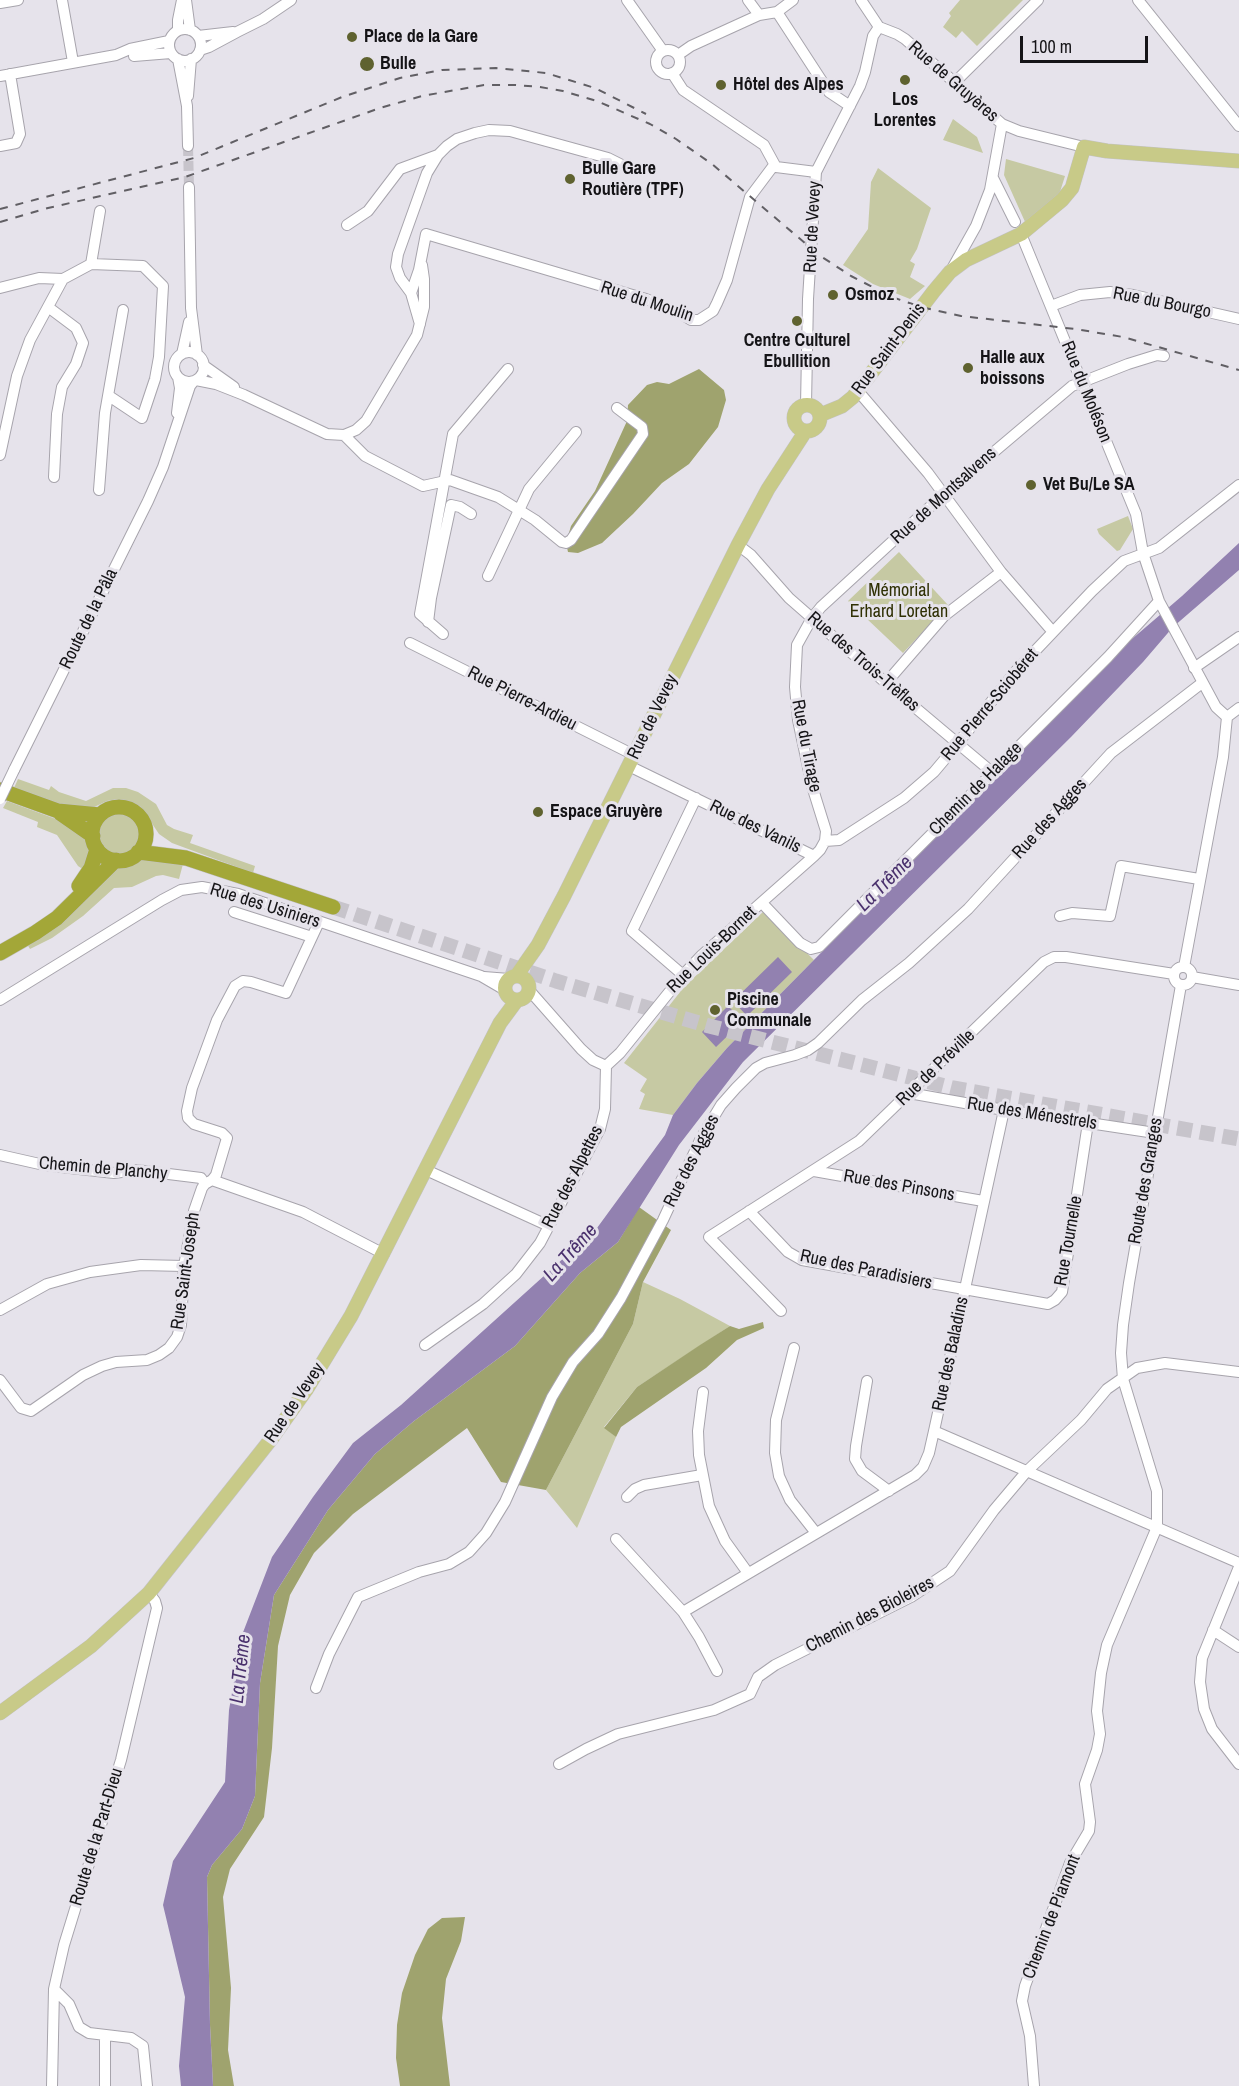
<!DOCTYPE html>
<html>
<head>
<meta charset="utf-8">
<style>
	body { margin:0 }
	#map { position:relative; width:1239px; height:2086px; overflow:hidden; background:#e6e3eb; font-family:"Archivo Narrow",sans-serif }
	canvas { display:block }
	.scale { position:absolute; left:1020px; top:36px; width:128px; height:27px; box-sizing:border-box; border:3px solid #151417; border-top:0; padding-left:8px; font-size:18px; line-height:21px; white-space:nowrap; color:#151417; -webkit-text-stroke:4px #e6e3eb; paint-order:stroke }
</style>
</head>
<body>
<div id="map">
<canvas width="1239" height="2086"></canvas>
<div class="scale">100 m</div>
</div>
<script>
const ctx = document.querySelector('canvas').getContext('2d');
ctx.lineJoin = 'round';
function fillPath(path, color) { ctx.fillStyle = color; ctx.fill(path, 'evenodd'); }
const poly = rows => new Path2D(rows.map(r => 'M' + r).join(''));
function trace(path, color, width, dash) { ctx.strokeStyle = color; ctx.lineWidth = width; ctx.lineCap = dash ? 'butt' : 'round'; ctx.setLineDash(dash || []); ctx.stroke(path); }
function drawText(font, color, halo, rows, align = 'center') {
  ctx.font = font + ' "Archivo Narrow",sans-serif'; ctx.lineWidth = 6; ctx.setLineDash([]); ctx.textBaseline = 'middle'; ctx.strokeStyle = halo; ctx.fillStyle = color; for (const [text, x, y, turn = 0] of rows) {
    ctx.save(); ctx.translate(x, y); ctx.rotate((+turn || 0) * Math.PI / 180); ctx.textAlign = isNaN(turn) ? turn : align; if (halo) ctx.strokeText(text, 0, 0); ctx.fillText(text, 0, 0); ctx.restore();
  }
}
fillPath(poly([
	[960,0,1023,0,977,46,962,31,956,38,943,27,951,16,949,13],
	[953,119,977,137,983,153,943,140],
	[1006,159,1065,176,1059,195,1026,224,1004,175],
	[878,168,931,208,917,249,910,261,915,264,910,277,925,286,910,299,873,284,843,265,868,229,871,182],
	[1128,516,1133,529,1120,550,1117,551,1099,534,1097,529],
	[899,552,948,605,903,653,848,601],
	[18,779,49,790,51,786,59,792,86,801,113,788,126,788,138,792,156,804,167,825,174,829,193,835,190,843,255,866,253,873,172,843,159,834,143,810,131,802,119,799,107,801,90,809,67,807,14,788],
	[7,801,64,822,79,833,85,840,89,849,89,859,87,867,81,868,78,866,57,835,37,827,38,822,3,808],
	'98 833a21 21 0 1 1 42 0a21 21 0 1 1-42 0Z',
	[143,860,183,864,179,879,163,875,156,876,132,887,114,888,83,916,52,938,30,949,27,944,117,869],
	[764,911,814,960,727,1048,697,1083,673,1115,639,1109,645,1094,640,1091,647,1079,624,1063,684,987],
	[643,1282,680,1299,730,1326,637,1387,604,1427,616,1437,577,1528,546,1490,633,1324]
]), '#c6c9a3');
fillPath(poly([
	[699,369,724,390,726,400,718,427,689,464,662,483,633,514,602,543,578,553,568,552,566,543,571,526,595,491,627,421,628,405,647,385,657,382,669,384],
	[639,1207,671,1230,643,1282,633,1324,546,1490,501,1482,467,1428,353,1514,314,1553,290,1595,278,1646,272,1748,264,1817,230,1869,223,1897,231,1988,228,2050,234,2086,213,2086,210,2025,207,1877,212,1865,242,1829,255,1796,260,1683,274,1595,328,1510,375,1454,414,1421,515,1346,580,1273,618,1242],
	[763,1322,764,1328,737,1340,706,1368,621,1427,616,1437,604,1428,637,1387,700,1345,730,1326,739,1329],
	[465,1917,461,1941,446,1979,442,2018,450,2086,400,2086,396,2058,397,2025,402,1993,415,1955,428,1929,442,1918]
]), '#9fa36e');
fillPath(poly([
	[1239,543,1239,570,1173,627,1143,662,1071,737,743,1062,679,1145,618,1242,580,1273,515,1346,414,1421,375,1454,328,1510,274,1595,260,1683,255,1796,242,1829,212,1865,207,1877,210,2025,213,2086,181,2086,179,2066,185,1997,163,1905,173,1861,225,1782,229,1710,242,1635,272,1557,313,1497,353,1443,401,1405,597,1228,665,1135,673,1115,697,1083,727,1048,1125,645,1182,596],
	[778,957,792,972,747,1016,733,1001],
	[728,1006,743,1021,716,1047,702,1032]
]), '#9281b0');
trace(poly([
	[188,146,189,187]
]), '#c7c4cb', 10, [10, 5]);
trace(poly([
	[333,907,556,981,709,1026,953,1088,1239,1139]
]), '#c7c4cb', 15, [15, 8]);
const minor = poly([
	[62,0,73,62],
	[186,0,190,30],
	[627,0,663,51],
	[748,0,759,15],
	[861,0,879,27,897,34,905,39,1002,124,1019,131,1084,147],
	[1138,0,1239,126],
	[0,3,18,0],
	[777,12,829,92,850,106],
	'169 45a16 16 0 1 1 32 0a16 16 0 1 1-32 0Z',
	[178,30,178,20,182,0],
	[198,36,233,32],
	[200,50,209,47,237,32,263,19,291,0],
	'656 62a12 12 0 1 1 24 0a12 12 0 1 1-24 0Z',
	[678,55,691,46,759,15,777,12,793,0],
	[134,56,171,53],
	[178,59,187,106,188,146],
	[672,73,683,90,764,145,776,167,816,172],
	[0,76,116,55,130,49,169,41],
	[954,83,1038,0],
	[188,96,191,59],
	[0,146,16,143,20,134,10,74],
	[993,178,1015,222],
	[189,187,191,308,197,355],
	[347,225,368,211,400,169,438,155],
	[1021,234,1136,514,1143,553,1159,601,1216,707,1227,717],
	[91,264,100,211],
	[953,267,976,226,990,190,1002,124],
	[0,288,39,278,63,279,91,264,143,266,163,286,159,357,155,379,142,418,109,396],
	[411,293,419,270,426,234,646,299,678,312,691,320,699,320,713,311,717,303,727,280,750,197,774,165],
	[1051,306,1080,295,1110,292,1133,295,1239,319],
	[48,307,76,328,83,343,76,364,62,387,57,414,54,477],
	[420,324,411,293,400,278,396,267,398,254,427,173,438,155,447,146,457,139,475,133,489,130,510,131,608,158,624,166],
	'174 367a15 15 0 1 1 30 0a15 15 0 1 1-30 0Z',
	[182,354,189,322],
	[203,365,234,387],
	[196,380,216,384,244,395,327,434,344,435,365,456,423,486,450,480,498,497,535,520,562,542,566,543,571,540,643,434,642,427,617,408],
	[858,391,928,473,1001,572,1053,632],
	[806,405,808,299,816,172,860,86,865,72,873,36,879,27],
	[177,413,180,388,178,377],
	[344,435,356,430,366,421,417,335,424,307,424,279,422,265],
	[0,455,17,376,30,340,63,279],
	[99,490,105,413,123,310],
	[738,545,751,555,789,598,886,683,993,773],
	[488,576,529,489,576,432],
	[428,622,431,598,451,505,460,507,471,514],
	[443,634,420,614,453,434,508,369],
	[410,643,634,755],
	[1194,668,1239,637],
	[886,683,944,616,1001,572],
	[1227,717,1239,708],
	[629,766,814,856],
	[14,770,148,501,163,467,190,386,194,381],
	[825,841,839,840,904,798,934,772,950,753,1016,671,1092,591,1124,561,1159,548,1239,485],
	[762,903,800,943,811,949,819,947,1108,657,1159,601],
	[234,912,312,937],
	[1060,916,1072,913,1110,916,1121,866,1199,879],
	[1184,967,1223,757,1227,717],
	'1174 976a9 9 0 1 1 18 0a9 9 0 1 1-18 0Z',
	[683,975,632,931,696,798],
	[484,977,509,979],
	[1192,977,1239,985],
	[0,1000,162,900,181,890,202,887,238,894,481,976,505,990],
	[606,1066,620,1053,683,975,702,955,814,856,820,850,825,841,826,831,812,786,798,720,795,687,797,645,812,618,821,607,943,495,1072,386,1128,364,1157,355,1164,356],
	[909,1093,1004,1110,1155,1133],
	[0,1155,44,1165,114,1173,136,1170,201,1178,205,1184],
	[426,1170,549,1226],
	[814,1171,983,1201],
	[212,1180,303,1212,384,1254],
	[749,1211,788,1252,802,1260,1048,1304,1055,1300,1062,1292,1088,1123],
	[0,1310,47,1284,90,1272,141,1265,184,1266],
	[781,1311,709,1237,859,1141,1044,962,1054,957,1066,957,1174,974],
	[425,1345,483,1304,516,1274,540,1243,600,1129,605,1109,606,1066,593,1060,581,1049,529,990],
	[794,1348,776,1420,775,1453,779,1476,790,1500,816,1533],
	[0,1380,21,1408,31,1411,83,1375,102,1366,116,1362,147,1360,159,1355,169,1348,177,1337,181,1325,184,1266,194,1211,202,1188,205,1184,212,1180,216,1175,227,1138,222,1133,194,1124,188,1118,187,1111,192,1088,217,1020,235,986,243,981,251,982,286,993,319,922],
	[867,1381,856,1446,855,1459,862,1471,889,1491],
	[703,1392,698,1431,699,1455,709,1506,725,1541,748,1573],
	[934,1431,1239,1563],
	[627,1497,635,1489,644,1485,702,1475],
	[616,1539,683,1612,699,1637,717,1671],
	[1239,1567,1202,1658,1200,1682,1204,1709,1212,1729,1239,1764],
	[683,1612,915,1475,923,1467,929,1453,934,1431,1004,1110],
	[1213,1630,1239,1647],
	[316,1688,329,1654,358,1597,419,1572,449,1564,469,1552,486,1533,505,1502,552,1397,573,1362,598,1334,621,1298,663,1220,701,1138,721,1105,736,1088,756,1068,765,1063,795,1055,808,1050,818,1043,862,1000,909,963,968,909,1111,753,1202,683],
	[559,1764,586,1749,618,1734,714,1710,750,1694,758,1677,775,1665,911,1597,950,1571,994,1510,1027,1471,1081,1420,1107,1389,1137,1368,1165,1363,1239,1372],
	[54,1989,69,2004,79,2027,89,2033,131,2038,143,2046,147,2086],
	[105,2035,105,2086],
	[52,2086,54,1989,64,1945,121,1760,157,1608,155,1601,149,1593],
	[1034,2086,1030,2036,1022,2001,1025,1986,1070,1863,1089,1831,1090,1822,1085,1784,1097,1750,1100,1734,1097,1711,1101,1673,1107,1645,1157,1527,1157,1491,1123,1379,1121,1353,1123,1325,1129,1283,1181,985]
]);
const major = poly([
	'794 418a13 13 0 1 1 26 0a13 13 0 1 1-26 0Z',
	[820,415,842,406,853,397,934,291,950,272,966,260,1021,234,1062,200,1072,188,1084,147,1107,151,1239,161],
	[517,975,538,945,564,896,738,545,768,489,805,432],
	'505 988a12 12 0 1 1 24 0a12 12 0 1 1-24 0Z',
	[0,1713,91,1646,149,1593,272,1438,306,1390,351,1316,500,1023,517,1000]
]);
const highway = poly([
	[0,790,58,811,100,815],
	'92 834a27 27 0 1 1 54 0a27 27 0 1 1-54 0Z',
	[60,813,93,836],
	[138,852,186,858,333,907],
	[79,886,91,868,97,849],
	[0,953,35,933,57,918,116,860]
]);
trace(minor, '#a7a4ac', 12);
trace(major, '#c2c2c3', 15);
trace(highway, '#c2c2c3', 16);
trace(minor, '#fff', 10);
trace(major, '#c8ca88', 14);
trace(highway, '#a3a738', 15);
trace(poly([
	[0,209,194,158,342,97,400,78,442,70,496,68,546,73,595,88,646,114],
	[0,222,48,208,185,177,380,108,422,96,484,85,516,85,540,87,563,91,597,101,650,124,676,139,712,164,819,255,851,276,892,297,921,307,961,316,1075,329,1123,337,1239,370]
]), '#615f64', 2, [8, 8]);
const minorBridge = poly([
	[0,799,14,770]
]);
trace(minorBridge, '#a7a4ac', 12, []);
trace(minorBridge, '#fff', 10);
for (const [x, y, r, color] of [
	[352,37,6,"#5f622f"],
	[367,64,8,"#5f622f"],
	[905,80,6,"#5f622f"],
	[721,85,6,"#5f622f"],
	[570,179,6,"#5f622f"],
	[833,295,6,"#5f622f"],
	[797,321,6,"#5f622f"],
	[968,368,6,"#5f622f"],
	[1031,485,6,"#5f622f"],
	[538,812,6,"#5f622f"],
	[715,1010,6,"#5f622f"]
]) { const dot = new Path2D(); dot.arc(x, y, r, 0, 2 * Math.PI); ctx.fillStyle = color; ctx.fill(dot); trace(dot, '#e6e3eb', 2); }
drawText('bold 18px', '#151417', '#e6e3eb', [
	["Place de la Gare",364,37],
	["Bulle",380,64],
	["Hôtel des Alpes",733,85],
	["Los",905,100,"center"],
	["Lorentes",905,121,"center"],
	["Bulle Gare",582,169],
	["Routière (TPF)",582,190],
	["Osmoz",845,295],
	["Centre Culturel",797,341,"center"],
	["Ebullition",797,362,"center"],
	["Halle aux",980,358],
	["boissons",980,379],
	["Vet Bu/Le SA",1043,485],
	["Espace Gruyère",550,812],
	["Piscine",727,1000],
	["Communale",727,1021]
], 'left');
drawText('18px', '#151417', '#e6e3eb', [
	["Rue de Gruyères",953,82,41],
	["Rue de Vevey",813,227,-87],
	["Rue du Moulin",647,302,18],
	["Rue du Bourgo",1162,303,11],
	["Rue Saint-Denis",889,349,-53],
	["Rue du Moléson",1086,392,68],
	["Rue de Montsalvens",944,496,-42],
	["Route de la Pâla",89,619,-64],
	["Rue des Trois-Trèfles",863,662,41],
	["Rue Pierre-Ardieu",522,699,27],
	["Rue Pierre-Sciobéret",990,705,-50],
	["Rue de Vevey",653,717,-64],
	["Rue du Tirage",806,746,79],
	["Chemin de Halage",976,789,-45],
	["Rue des Agges",1050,819,-48],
	["Rue des Vanils",755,827,26],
	["Rue des Usiniers",265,906,17],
	["Rue Louis-Bornet",712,950,-44],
	["Rue de Préville",936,1068,-44],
	["Rue des Ménestrels",1032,1114,9],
	["Rue des Agges",692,1161,-63],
	["Chemin de Planchy",103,1169,5],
	["Rue des Alpettes",573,1177,-63],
	["Route des Granges",1146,1181,-80],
	["Rue des Pinsons",899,1186,10],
	["Rue Tournelle",1069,1241,-80],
	["Rue des Paradisiers",866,1270,12],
	["Rue Saint-Joseph",186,1271,-82],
	["Rue des Baladins",951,1354,-78],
	["Rue de Vevey",295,1403,-56],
	["Chemin des Bioleires",870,1615,-28],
	["Route de la Part-Dieu",97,1837,-73],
	["Chemin de Piamont",1052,1917,-69]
]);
drawText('18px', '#2f3004', '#e6e3eb', [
	["Mémorial",899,591],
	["Erhard Loretan",899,612]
]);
drawText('italic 20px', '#4a316d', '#e6e3eb', [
	["La Trême",885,884,-45],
	["La Trême",571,1253,-48],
	["La Trême",241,1669,-84]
]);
</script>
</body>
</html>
